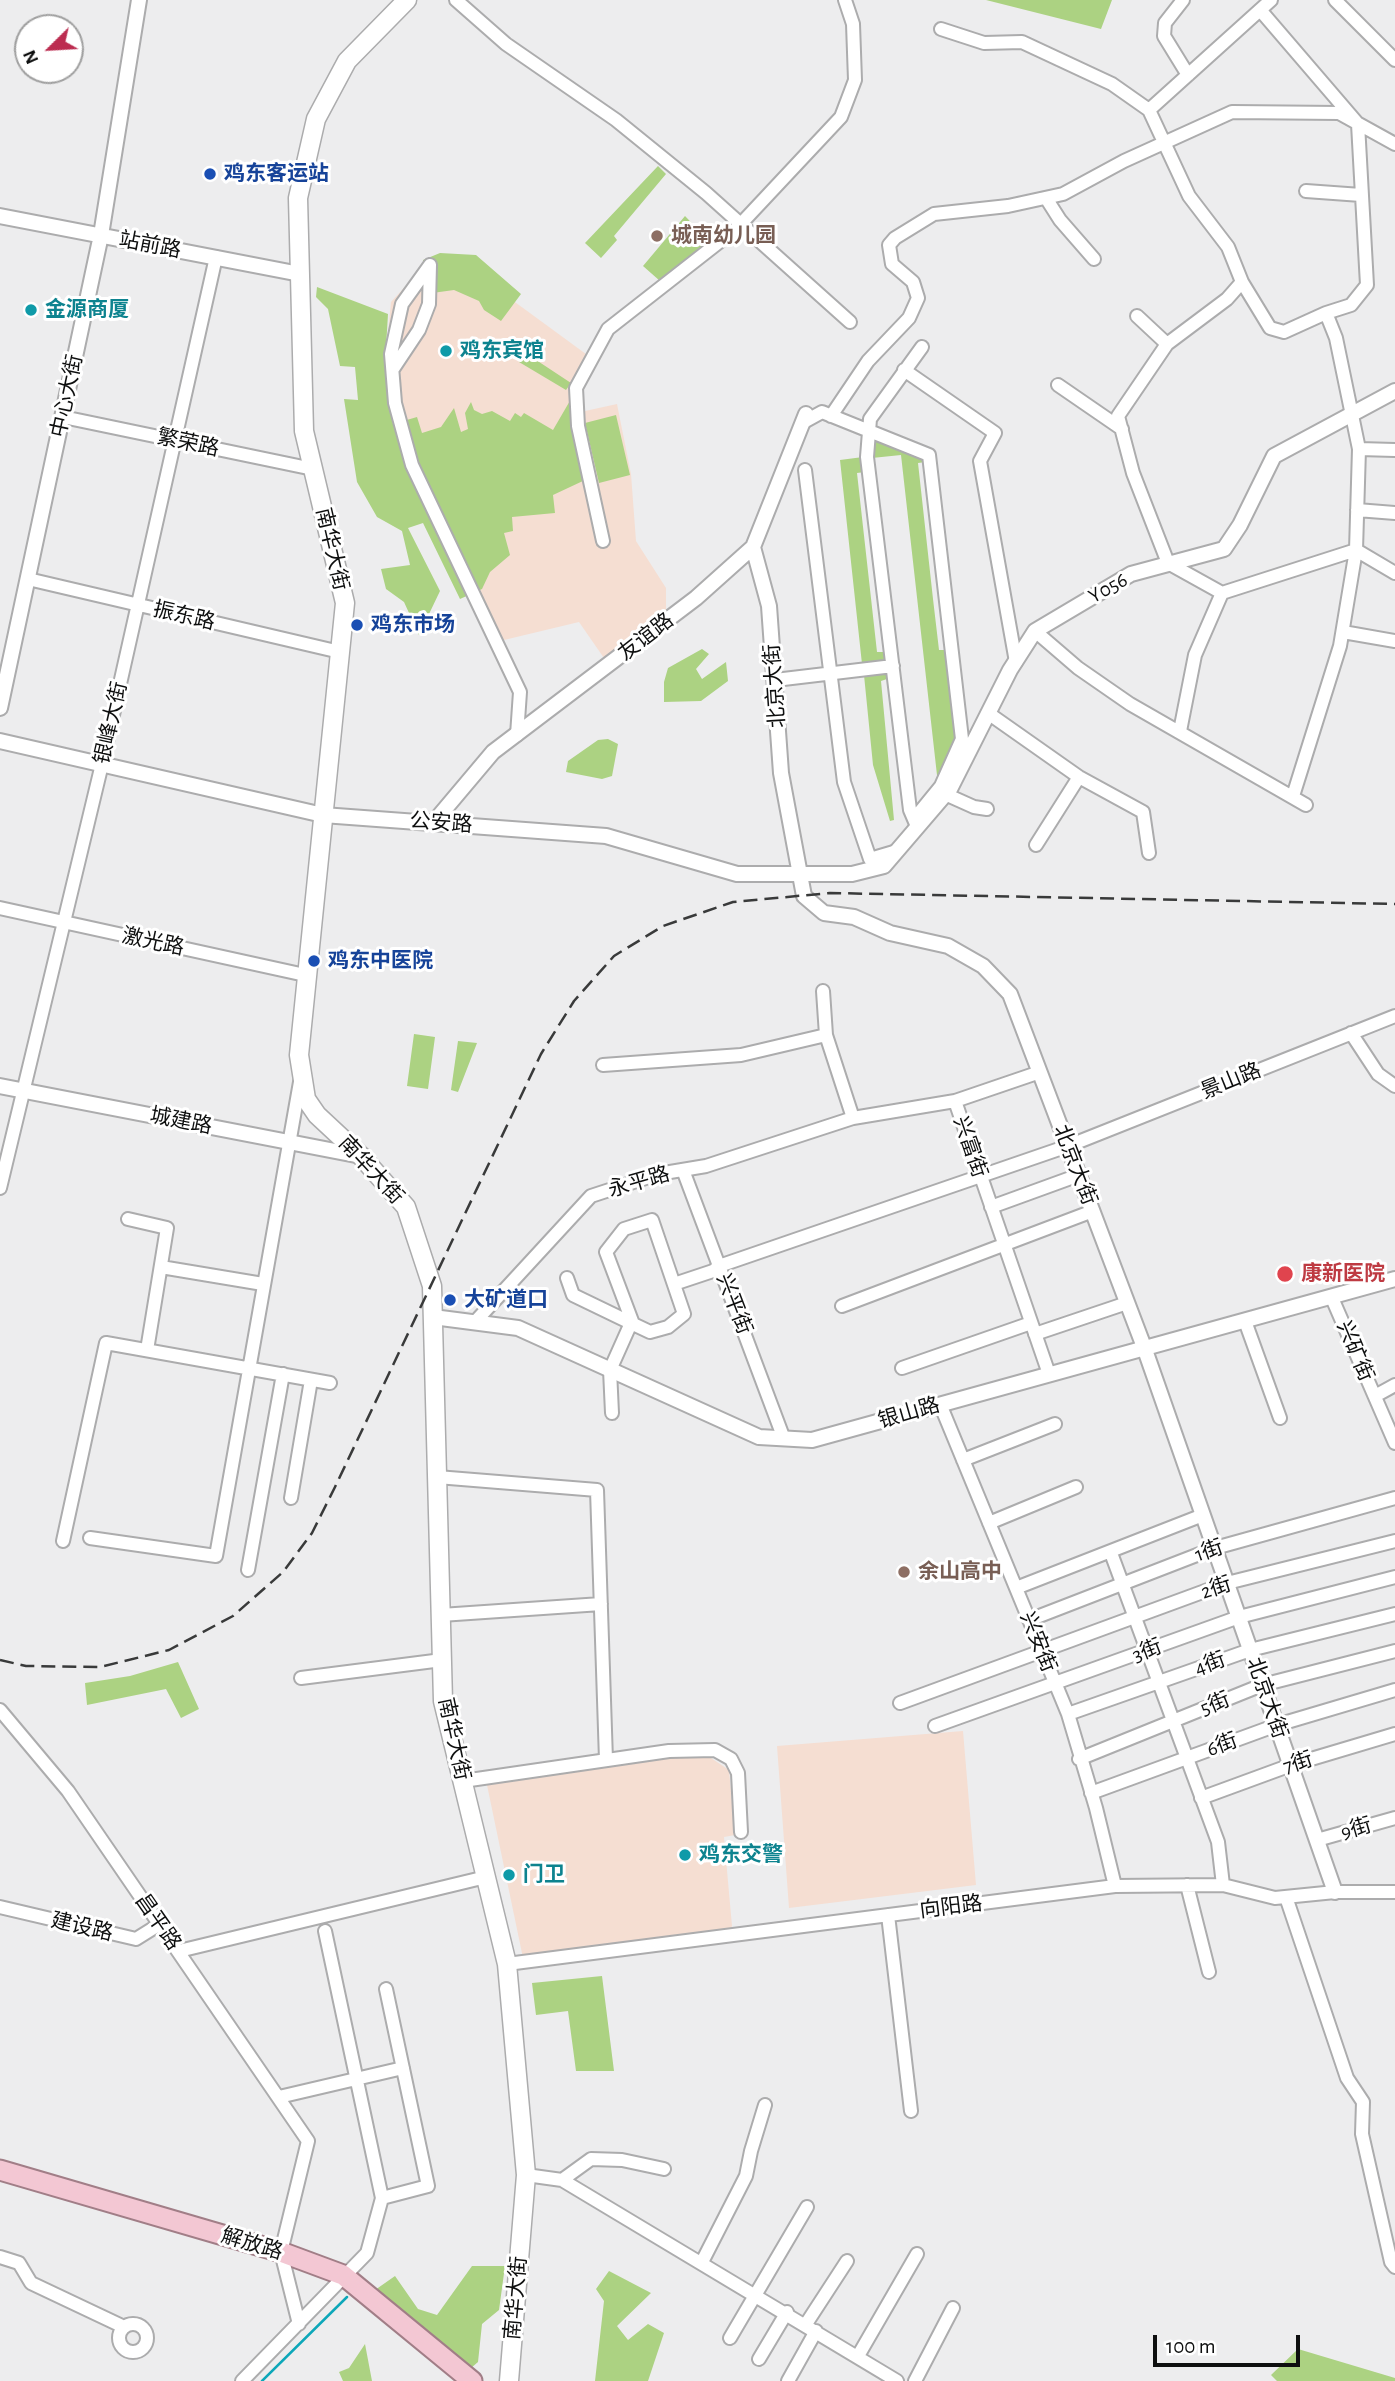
<!DOCTYPE html>
<html>
<head>
<meta charset="utf-8">
<style>
	body { margin:0 }
	#map { position:relative; width:1395px; height:2381px; overflow:hidden; background:#ededee; font-family:"Alegreya Sans",sans-serif }
	canvas { display:block }
	.north { position:absolute; left:14px; top:14px; width:70px; height:70px; box-sizing:border-box; background:#fff; border:2px solid #9f9f9f; border-radius:50%; rotate:246deg; font-size:19px; font-weight:700; line-height:28px; text-align:center; color:#0e0f0f }
	.north::after { content:''; display:block; margin:auto; width:24px; height:32px; background:#bc2c50; clip-path:polygon(50% 0,100% 100%,50% 72%,0 100%) }
	.scale { position:absolute; left:1153px; top:2335px; width:147px; height:32px; box-sizing:border-box; border:4px solid #0e0f0f; border-top:0; padding-left:9px; font-size:21px; line-height:24px; white-space:nowrap; color:#0e0f0f; -webkit-text-stroke:5px #fff; paint-order:stroke }
</style>
</head>
<body>
<div id="map">
<canvas width="1395" height="2381"></canvas>
<div class="north">N</div>
<div class="scale">100 m</div>
</div>
<script>
const ctx = document.querySelector('canvas').getContext('2d');
ctx.lineJoin = 'round';
function fillPath(path, color) { ctx.fillStyle = color; ctx.fill(path, 'evenodd'); }
const poly = rows => new Path2D(rows.map(r => 'M' + r).join(''));
function trace(path, color, width, dash) { ctx.strokeStyle = color; ctx.lineWidth = width; ctx.lineCap = dash ? 'butt' : 'round'; ctx.setLineDash(dash || []); ctx.stroke(path); }
function drawText(font, color, halo, rows, align = 'center') {
  ctx.font = font + ' "Alegreya Sans","Noto Sans SC",sans-serif'; ctx.lineWidth = 6; ctx.setLineDash([]); ctx.textBaseline = 'middle'; ctx.strokeStyle = halo; ctx.fillStyle = color; for (const [text, x, y, turn = 0] of rows) {
    ctx.save(); ctx.translate(x, y); ctx.rotate((+turn || 0) * Math.PI / 180); ctx.textAlign = isNaN(turn) ? turn : align; if (halo) ctx.strokeText(text, 0, 0); ctx.fillText(text, 0, 0); ctx.restore();
  }
}
fillPath(poly([
	[478,275,590,357,576,413,617,404,631,474,636,541,666,588,666,609,658,622,606,661,579,622,504,640,477,596,393,424,385,364,391,302,413,278],
	[963,1731,976,1885,789,1908,777,1746],
	[689,1755,708,1756,729,1770,735,1835,724,1837,732,1926,729,1932,523,1958,487,1785]
]), '#f5ded2');
fillPath(poly([
	[986,0,1112,0,1101,29],
	[658,166,666,174,614,236,617,240,601,258,585,243],
	[685,216,710,242,660,281,643,266],
	[440,253,476,255,521,294,501,321,484,310,479,301,454,290,425,294,423,260],
	[317,287,388,314,385,364,393,424,417,417,422,433,441,427,454,408,461,432,468,429,465,413,471,402,474,410,482,414,492,411,510,421,515,413,521,417,524,413,553,430,571,399,585,480,553,495,555,513,512,517,513,531,504,533,510,555,490,572,482,589,460,599,423,523,408,528,440,591,419,635,404,602,386,589,381,569,410,565,402,531,377,517,357,482,344,399,358,400,355,367,340,366,328,309,316,297],
	[524,352,571,383,566,390,519,362],
	[616,415,630,475,599,483,585,423],
	[877,439,919,456,926,462,918,463,933,599,939,650,949,650,959,739,938,784,901,455,872,458,873,441],
	[863,457,865,472,857,473,877,652,886,652,887,658,884,662,862,664,840,460],
	[702,649,709,654,696,669,702,679,726,662,728,681,701,701,664,702,664,682,668,668],
	[886,673,890,678,881,681,894,820,890,821,873,765,864,675],
	[608,739,618,744,612,776,602,779,566,772,568,761,598,740],
	[414,1034,435,1037,428,1089,407,1086],
	[458,1041,477,1043,458,1092,451,1090],
	[178,1662,199,1709,181,1718,166,1689,87,1705,85,1683,130,1676],
	[602,1976,614,2071,576,2071,568,2011,536,2015,532,1983],
	[472,2266,505,2266,499,2310,482,2324,478,2362,464,2374,375,2290,395,2276,418,2309,437,2315],
	[609,2271,651,2293,617,2326,628,2340,648,2324,664,2333,648,2381,595,2381,604,2301,596,2289],
	[365,2344,372,2381,343,2381,339,2372,349,2368],
	[1298,2349,1395,2378,1395,2381,1277,2381,1271,2375]
]), '#acd282');
trace(poly([
	[262,2381,347,2297]
]), '#0da7b9', 2.5);
const minor = poly([
	[456,0,506,44,616,120,706,193,850,322],
	[1183,0,1165,23,1164,36,1188,75],
	[1335,0,1395,60],
	[1261,11,1358,124,1367,285,1351,305,1326,313],
	[941,29,984,43,1022,42,1112,84,1149,110,1189,196,1228,247,1242,282,1227,299,1167,344,1118,416,1133,473,1168,563,1222,593,1195,655,1180,731],
	[1149,110,1271,0],
	[1306,191,1361,195],
	[1046,198,1060,220,1094,259],
	[430,265,402,304,391,354,395,403,412,465,520,692,517,735],
	[1242,282,1270,328,1284,332,1326,313,1336,338,1359,449,1356,550,1395,573],
	[1137,316,1167,344],
	[393,369,419,330,429,304,430,265],
	[904,370,995,433,980,461,1016,662],
	[1058,385,1122,429],
	[831,416,868,361,909,318,918,298,913,282,892,264,889,245,895,238,934,214,1008,206,1063,194,1124,161,1232,112,1339,113,1395,144],
	[63,417,313,469],
	[802,423,822,412,929,455,962,739,941,786,914,819],
	[1359,449,1395,450],
	[805,470,844,782,870,859,897,851],
	[1357,510,1395,513],
	[603,541,578,426,576,388,608,329,737,228,841,117,855,80,853,24,845,0],
	[28,579,340,652],
	[1222,593,1356,550,1340,646,1293,796],
	[1035,631,1078,668,1130,704,1306,805],
	[1343,632,1395,641],
	[775,680,893,666],
	[988,713,1079,777,1143,812,1149,853],
	[945,794,974,807,987,809],
	[916,824,910,810,867,457,870,419,922,347],
	[1036,845,1079,777],
	[0,908,305,975],
	[823,991,826,1035,853,1118,955,1101,1049,1374],
	[1351,1033,1378,1074,1395,1086],
	[603,1065,741,1055,826,1035],
	[955,1101,1040,1072],
	[683,1170,784,1439],
	[0,1188,102,764,216,257],
	[991,1207,1079,1175],
	[128,1219,167,1228,147,1350],
	[161,1267,263,1284],
	[567,1278,573,1295,631,1323,650,1332,668,1327,684,1314,652,1220,624,1229,606,1252,632,1321,631,1323,610,1370,612,1413],
	[674,1284,713,1271,719,1266,1068,1146,1395,1016],
	[1332,1298,1395,1443],
	[842,1306,1093,1211],
	[1245,1321,1280,1418],
	[474,1323,591,1196,658,1174,706,1166,853,1118],
	[1035,1334,1127,1303],
	[902,1368,1031,1323],
	[1375,1396,1395,1385],
	[940,1404,1068,1714,1096,1808,1115,1886],
	[963,1460,1055,1424],
	[437,1477,597,1490,606,1760],
	[291,1498,311,1380],
	[989,1523,1076,1487],
	[90,1538,216,1556,300,1082],
	[63,1541,106,1343,330,1383],
	[1111,1553,1218,1842,1223,1885],
	[248,1570,283,1374],
	[1016,1588,1203,1515],
	[441,1615,601,1604],
	[1029,1620,1215,1548,1395,1498],
	[301,1678,442,1660],
	[900,1703,1227,1583,1395,1541],
	[0,1710,68,1791,308,2141,281,2252,299,2324],
	[1068,1714,1250,1650,1395,1614],
	[935,1726,1239,1617,1395,1577],
	[1079,1759,1262,1685,1395,1651],
	[463,1781,669,1751,715,1750,731,1759,738,1773,741,1832],
	[1091,1793,1277,1725,1395,1690],
	[1201,1798,1291,1765,1395,1734],
	[1317,1840,1395,1818],
	[1187,1885,1209,1972],
	[1286,1897,1347,2078,1363,2102,1362,2134,1391,2262,1395,2267],
	[0,1907,136,1939,160,1924],
	[888,1915,911,2111],
	[179,1951,486,1877],
	[507,1964,1115,1886,1223,1885,1275,1898,1335,1892,1395,1892],
	[279,2097,403,2068],
	[526,2175,562,2180,897,2381],
	[562,2180,591,2159,622,2160,664,2169],
	[382,2198,428,2186,386,1989],
	[0,2257,19,2263,31,2283,124,2327],
	[702,2262,746,2176,751,2151,765,2105],
	[806,2324,847,2261],
	'119 2338a14 14 0 1 1 28 0a14 14 0 1 1-28 0Z',
	[730,2338,807,2207],
	[858,2356,917,2254],
	[759,2359,787,2312],
	[242,2381,367,2253,382,2198,325,1931],
	[788,2381,816,2331],
	[915,2381,953,2308]
]);
const tertiary = poly([
	[0,216,300,274],
	[753,547,769,606,781,773,804,896,824,913,854,917,890,933,948,946,983,966,1010,994,1144,1347,1335,1892],
	[0,708,101,235,139,0],
	[0,741,323,815,606,836,737,874,852,874,884,866,950,789,1010,670,1035,631,1131,574,1224,549,1240,525,1274,456,1395,391],
	[434,822,493,752,696,598,753,547,806,414],
	[0,1086,361,1156],
	[433,1317,518,1328,759,1437,812,1440,1395,1279]
]);
const secondary = poly([
	[407,0,347,61,316,119,298,198,304,431,345,603,299,1055,306,1099,317,1115,361,1156,406,1207,432,1286,443,1701,507,1964,526,2175,509,2381]
]);
const trunk = poly([
	[0,2170,281,2252,343,2275,472,2381]
]);
trace(minor, '#acacad', 16);
trace(tertiary, '#acacad', 18);
trace(secondary, '#acacad', 21);
trace(trunk, '#a17e87', 23);
trace(minor, '#fff', 12);
trace(tertiary, '#fff', 14);
trace(secondary, '#fff', 18);
trace(trunk, '#f3c7d3', 19);
trace(poly([
	[0,1660,26,1666,100,1667,169,1650,233,1616,283,1572,312,1533,335,1487,541,1054,574,1001,614,956,663,926,733,902,830,893,1395,904]
]), '#393a3a', 2.5, [14, 7]);
for (const [x, y, r, color] of [
	[210,174,7,"#1a4fb4"],
	[657,236,7,"#8d6e63"],
	[31,310,7,"#0f9aa8"],
	[446,351,7,"#0f9aa8"],
	[357,625,7,"#1a4fb4"],
	[314,961,7,"#1a4fb4"],
	[1285,1274,9,"#e0444e"],
	[450,1300,7,"#1a4fb4"],
	[904,1572,7,"#8d6e63"],
	[685,1855,7,"#0f9aa8"],
	[509,1875,7,"#0f9aa8"]
]) { const dot = new Path2D(); dot.arc(x, y, r, 0, 2 * Math.PI); ctx.fillStyle = color; ctx.fill(dot); trace(dot, '#fff', 2.5); }
drawText('bold 21px', '#164399', '#fff', [
	["鸡东客运站",224,174],
	["鸡东市场",371,625],
	["鸡东中医院",328,961],
	["大矿道口",464,1300]
], 'left');
drawText('bold 21px', '#785e54', '#fff', [
	["城南幼儿园",671,236],
	["余山高中",918,1572]
], 'left');
drawText('21px', '#0e0f0f', '#fff', [
	["站前路",150,245,11],
	["中心大街",67,396,-78],
	["繁荣路",188,443,12],
	["南华大街",332,549,77],
	["Y056",1108,588,-29],
	["振东路",184,616,13],
	["友谊路",646,637,-38],
	["北京大街",775,686,-94],
	["银峰大街",111,723,-77],
	["公安路",441,823,4],
	["激光路",153,942,12],
	["景山路",1231,1081,-22],
	["城建路",181,1121,11],
	["兴富街",970,1147,71],
	["北京大街",1075,1165,69],
	["南华大街",371,1170,47],
	["永平路",639,1182,-16],
	["兴平街",734,1304,69],
	["兴矿街",1355,1351,67],
	["银山路",909,1413,-16],
	["1街",1209,1551,-19],
	["2街",1216,1588,-18],
	["兴安街",1038,1642,68],
	["3街",1147,1651,-21],
	["4街",1210,1664,-20],
	["北京大街",1267,1698,71],
	["5街",1215,1704,-22],
	["南华大街",454,1739,78],
	["6街",1222,1745,-20],
	["7街",1298,1763,-18],
	["9街",1356,1829,-16],
	["向阳路",951,1907,-7],
	["昌平路",158,1922,55],
	["建设路",82,1927,13],
	["解放路",252,2244,17],
	["南华大街",516,2298,-85]
]);
drawText('bold 21px', '#0d838f', '#fff', [
	["金源商厦",45,310],
	["鸡东宾馆",460,351],
	["鸡东交警",699,1855],
	["门卫",523,1875]
], 'left');
drawText('bold 21px', '#be3a42', '#fff', [
	["康新医院",1301,1274]
], 'left');
</script>
</body>
</html>
